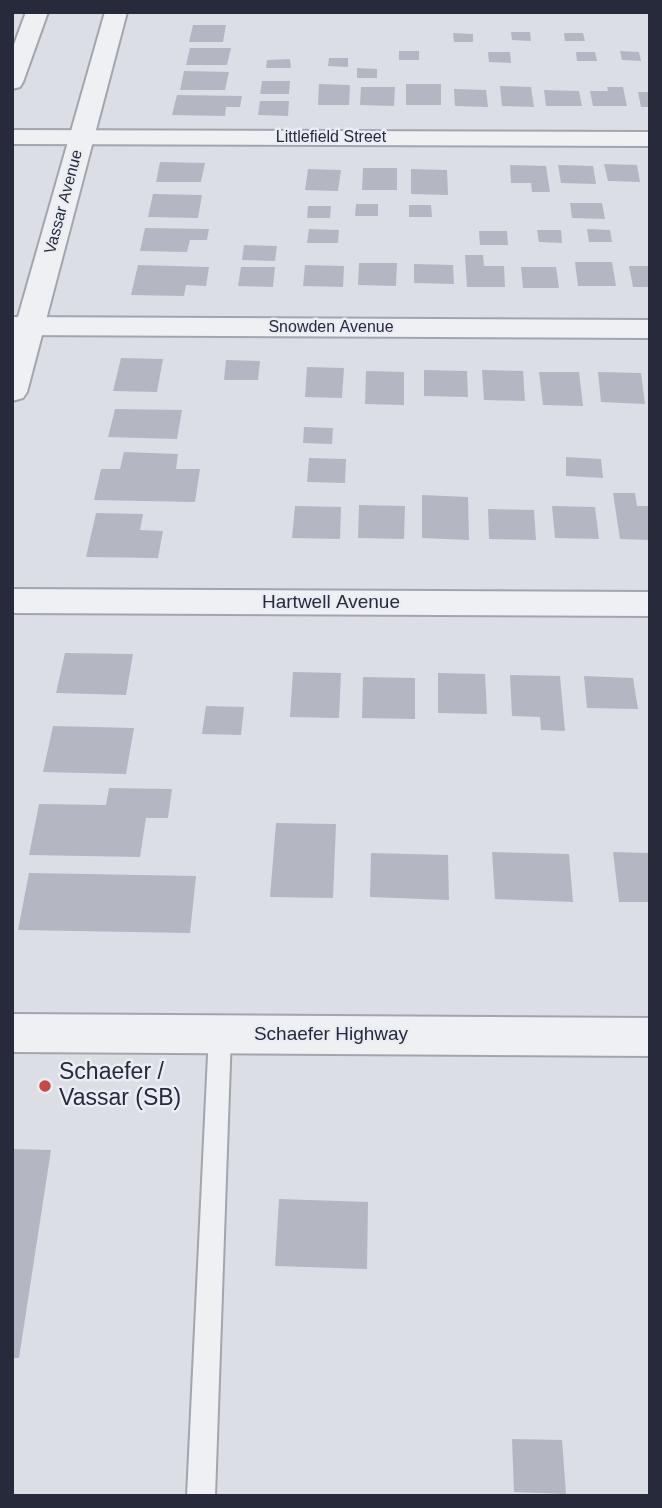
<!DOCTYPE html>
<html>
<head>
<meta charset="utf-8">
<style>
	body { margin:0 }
	#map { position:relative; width:662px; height:1508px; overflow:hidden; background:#dcdee6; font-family:Arial,sans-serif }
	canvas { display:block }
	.frame { position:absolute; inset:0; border:14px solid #272a3b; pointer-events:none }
</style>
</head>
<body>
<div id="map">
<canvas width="662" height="1508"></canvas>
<div class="frame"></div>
</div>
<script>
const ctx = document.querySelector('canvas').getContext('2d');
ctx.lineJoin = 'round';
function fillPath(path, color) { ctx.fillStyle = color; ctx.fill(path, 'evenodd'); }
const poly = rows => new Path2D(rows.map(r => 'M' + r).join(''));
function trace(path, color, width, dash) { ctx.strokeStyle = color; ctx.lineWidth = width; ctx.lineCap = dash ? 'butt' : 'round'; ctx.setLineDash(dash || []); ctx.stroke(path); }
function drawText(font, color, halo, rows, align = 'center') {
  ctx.font = font + ' Arial,sans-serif'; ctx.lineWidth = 5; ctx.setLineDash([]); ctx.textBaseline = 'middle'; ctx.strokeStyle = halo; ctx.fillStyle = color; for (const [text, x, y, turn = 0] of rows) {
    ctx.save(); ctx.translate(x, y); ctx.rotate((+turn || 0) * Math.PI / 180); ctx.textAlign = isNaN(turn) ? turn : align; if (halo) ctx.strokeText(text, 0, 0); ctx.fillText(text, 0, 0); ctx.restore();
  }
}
fillPath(poly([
	[193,25,226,25,223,42,189,42],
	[511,32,530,32,531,41,512,40],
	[453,33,473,34,473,42,454,42],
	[564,33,583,33,585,41,565,41],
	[190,48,231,48,227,65,186,65],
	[399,51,419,51,419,60,399,60],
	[620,51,639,52,641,61,622,60],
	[488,52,510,52,511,63,489,62],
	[576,52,595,52,597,61,577,61],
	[329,58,348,58,348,67,328,66],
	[290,59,291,68,266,68,267,60],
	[357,68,377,69,377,78,357,78],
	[184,71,229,72,225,90,180,90],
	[262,81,290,81,289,94,260,94],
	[319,84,350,85,349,105,318,105],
	[406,84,441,84,441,105,406,105],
	[500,86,531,87,534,107,502,106],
	[361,87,395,87,394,106,360,105],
	[607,87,623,87,627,106,593,106,590,91,608,91],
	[454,89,486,90,488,107,455,106],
	[544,90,579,91,582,106,546,106],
	[638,92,650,92,650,107,641,107],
	[177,95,242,96,240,107,226,107,225,116,172,115],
	[260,101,289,101,288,116,258,115],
	[160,162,205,163,201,182,156,182],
	[604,164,637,165,640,182,608,181],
	[510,165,546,166,550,192,532,192,531,183,511,183],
	[558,165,593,166,596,184,561,183],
	[363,168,397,168,397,190,362,190],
	[308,169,341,170,338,191,305,190],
	[411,169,447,170,448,195,411,194],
	[153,194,202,195,198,218,148,217],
	[570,203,602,203,605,219,572,218],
	[356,204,378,204,378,216,355,216],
	[409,205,431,205,432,217,409,217],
	[308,206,331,206,330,218,307,218],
	[145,228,209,229,207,240,190,240,187,252,140,251],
	[309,229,339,230,338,243,307,243],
	[587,229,610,230,612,242,589,242],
	[537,230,561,230,562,243,539,242],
	[479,231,507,231,508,245,480,245],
	[244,245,277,246,275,261,242,260],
	[465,255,483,255,484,266,504,266,505,287,467,287],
	[575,262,612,262,616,286,578,286],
	[359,263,397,263,396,286,358,285],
	[414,264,453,265,454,284,414,283],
	[138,265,209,267,206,286,186,285,184,296,131,295],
	[305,265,344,266,343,287,303,286],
	[629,266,650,266,650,287,633,287],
	[241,267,275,267,273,287,238,286],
	[521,267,556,267,559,288,523,288],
	[121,358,163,359,157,392,113,391],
	[226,360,260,361,258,380,224,380],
	[307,367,344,368,342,398,305,397],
	[424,370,467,371,468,397,424,396],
	[482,370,523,371,525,401,484,400],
	[366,371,404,372,404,405,365,404],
	[539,372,579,372,583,406,543,405],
	[598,372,641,373,645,404,601,402],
	[115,409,182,410,177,439,108,437],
	[304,427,333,428,332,444,303,443],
	[124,452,178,454,176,469,200,469,195,502,94,500,101,469,120,469],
	[566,457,601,459,603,478,566,476],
	[309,458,346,459,345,483,307,482],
	[613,493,635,493,637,506,650,506,650,540,620,539],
	[422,495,468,497,469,540,422,538],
	[359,505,405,506,404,539,358,538],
	[295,506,341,507,340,539,292,538],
	[552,506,595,507,599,539,555,538],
	[488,509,534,510,536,540,489,539],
	[96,513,143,514,140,530,163,531,158,558,86,557],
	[65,653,133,654,126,695,56,693],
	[293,672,341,673,339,718,290,717],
	[438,673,485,674,487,714,438,713],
	[510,675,560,676,565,731,541,730,540,717,512,716],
	[584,676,633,678,638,709,587,708],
	[363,677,415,678,415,719,362,718],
	[206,706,244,707,241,735,202,734],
	[53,726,134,728,126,774,43,772],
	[109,788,172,789,168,818,146,818,140,857,29,855,39,804,106,805],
	[276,823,336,824,333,898,270,897],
	[492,852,569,854,573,902,495,899],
	[613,852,650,853,650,902,619,902],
	[371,853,448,855,449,900,370,897],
	[29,873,196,876,190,933,18,930],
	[12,1149,51,1150,19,1358,12,1358],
	[279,1199,368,1202,367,1269,275,1266],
	[512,1439,562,1440,566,1494,514,1492]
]), '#b4b7c2');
const service = poly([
	[220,1024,228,1027,231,1034,215,1496,187,1496,209,1034,212,1027,220,1024]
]);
const minor = poly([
	[12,130,650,132,650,146,12,144,12,130],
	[12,317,650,320,650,338,12,335,12,317],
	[12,589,650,592,650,616,12,613,12,589]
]);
const tertiary = poly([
	[26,12,48,12,23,82,20,87,12,89,12,50,26,12],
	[105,12,127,12,27,392,23,398,12,401,12,338,105,12],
	[12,1014,650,1018,650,1056,12,1052,12,1014]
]);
trace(service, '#a2a4af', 4);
trace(minor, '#a2a4af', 4);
trace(tertiary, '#a2a4af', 4);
fillPath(service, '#eff0f4');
fillPath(minor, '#eff0f4');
fillPath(tertiary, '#eff0f4');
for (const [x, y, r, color] of [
	[45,1086,7,"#c74945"]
]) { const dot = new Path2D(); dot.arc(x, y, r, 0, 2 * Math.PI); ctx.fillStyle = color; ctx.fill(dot); trace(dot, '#ebedf4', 2.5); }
drawText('16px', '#272a3b', '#ebedf4', [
	["Littlefield Street",331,138],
	["Vassar Avenue",64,202,-75],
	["Snowden Avenue",331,328]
]);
drawText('19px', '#272a3b', '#ebedf4', [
	["Hartwell Avenue",331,603],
	["Schaefer Highway",331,1035]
]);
drawText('23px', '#272a3b', '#ebedf4', [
	["Schaefer /",59,1073],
	["Vassar (SB)",59,1099]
], 'left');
</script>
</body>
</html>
